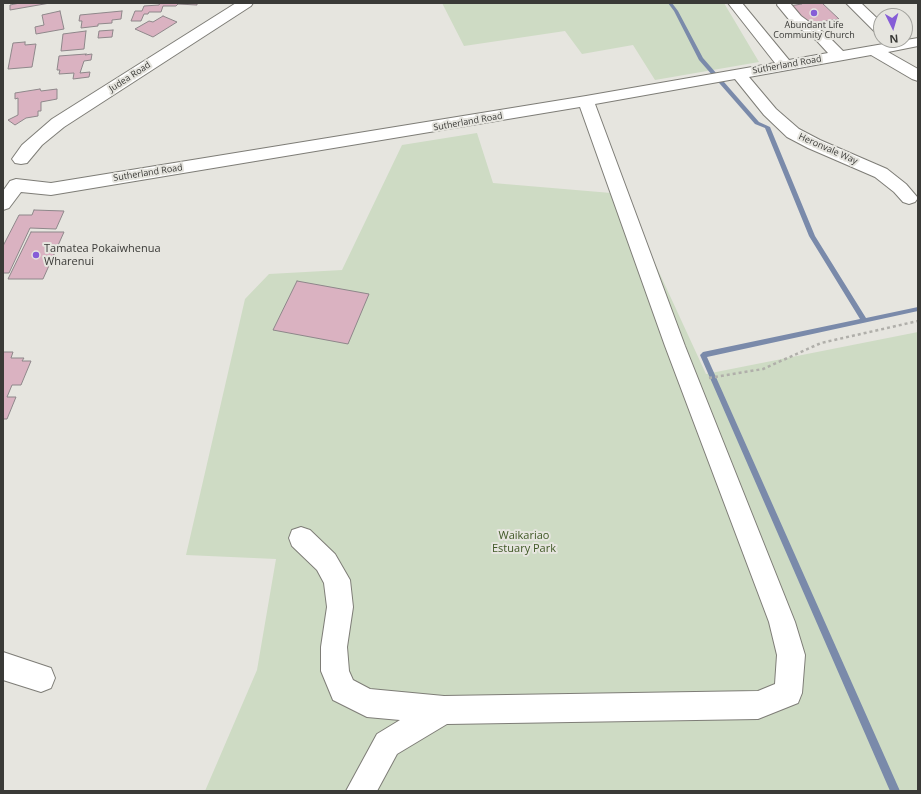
<!DOCTYPE html>
<html>
<head>
<meta charset="utf-8">
<style>
	body { margin:0 }
	#map { position:relative; width:921px; height:794px; overflow:hidden; background:#e6e5df; font-family:"Open Sans",sans-serif }
	canvas { display:block }
	.frame { position:absolute; inset:0; border:4px solid #3a3a37; pointer-events:none }
	.north { position:absolute; left:873px; top:8px; width:40px; height:40px; box-sizing:border-box; background:#e6e5df; border:1px solid #a1a19c; border-radius:50%; rotate:175deg; font-size:11px; font-weight:700; line-height:16px; text-align:center; color:#3a3a37 }
	.north::after { content:''; display:block; margin:auto; width:14px; height:18px; background:#865dd7; clip-path:polygon(50% 0,100% 100%,50% 72%,0 100%) }
</style>
</head>
<body>
<div id="map">
<canvas width="921" height="794"></canvas>
<div class="frame"></div>
<div class="north">N</div>
</div>
<script>
const ctx = document.querySelector('canvas').getContext('2d');
ctx.lineJoin = 'round';
function fillPath(path, color) { ctx.fillStyle = color; ctx.fill(path, 'evenodd'); }
const poly = rows => new Path2D(rows.map(r => 'M' + r).join(''));
function trace(path, color, width, dash) { ctx.strokeStyle = color; ctx.lineWidth = width; ctx.lineCap = dash ? 'butt' : 'round'; ctx.setLineDash(dash || []); ctx.stroke(path); }
function drawText(font, color, halo, rows, align = 'center') {
  ctx.font = font + ' "Open Sans",sans-serif'; ctx.lineWidth = 4; ctx.setLineDash([]); ctx.textBaseline = 'middle'; ctx.strokeStyle = halo; ctx.fillStyle = color; for (const [text, x, y, turn = 0] of rows) {
    ctx.save(); ctx.translate(x, y); ctx.rotate((+turn || 0) * Math.PI / 180); ctx.textAlign = isNaN(turn) ? turn : align; if (halo) ctx.strokeText(text, 0, 0); ctx.fillText(text, 0, 0); ctx.restore();
  }
}
fillPath(poly([
	[442,3,724,3,759,62,655,80,633,45,582,54,565,31,464,46],
	[477,133,493,183,623,194,706,374,918,332,918,791,205,791,257,670,276,559,186,555,245,299,269,274,342,270,402,145]
]), '#cedbc4');
fillPath(poly([
	[668,3,672,3,678,11,703,58,759,122,770,127,815,236,866,318,918,307,918,311,707,357,900,791,890,791,700,355,703,352,860,319,809,236,765,128,755,124,699,60,674,11,668,3]
]), '#7a8aaa');
const building = poly([
	[20,3,50,3,10,10,10,5,20,3],
	[160,3,197,3,197,5,178,4,176,6,163,6,161,12,149,12,148,14,144,14,141,21,131,21,135,11,142,11,144,6,159,5,160,3],
	[801,3,822,3,839,19,807,24,789,6,802,4,801,3],
	[60,11,64,29,36,34,35,27,44,25,42,15,60,11],
	[122,11,121,19,112,20,112,23,98,24,98,26,81,28,82,21,79,21,80,15,122,11],
	[163,16,177,22,153,37,135,29,149,21,153,22,163,16],
	[113,30,112,37,98,38,99,31,113,30],
	[86,31,84,49,61,51,63,34,86,31],
	[25,42,25,45,36,44,32,67,8,69,13,43,25,42],
	[86,54,85,55,92,54,91,60,84,61,80,73,90,72,89,77,73,79,74,73,59,74,60,70,57,70,59,56,86,54],
	[40,89,41,91,57,89,57,99,41,102,41,111,38,111,38,116,26,118,15,125,8,120,18,115,18,98,15,99,15,93,40,89],
	[34,210,64,211,56,229,30,228,9,273,3,273,3,246,19,215,32,215,34,210],
	[31,232,64,232,43,279,8,279,31,232],
	[297,281,369,294,348,344,273,330,297,281],
	[3,352,13,352,11,358,24,358,22,361,31,361,21,385,12,385,7,397,16,397,7,419,3,419,3,352]
]);
fillPath(building, '#dab2c1');
trace(building, '#8e878a', 1);
const minor = poly([
	[236,3,253,3,251,6,64,127,42,145,27,163,21,164,15,163,12,159,22,145,52,119,236,3],
	[728,3,742,3,789,60,828,53,817,41,791,22,777,5,778,3,790,3,801,16,827,35,843,51,918,38,918,46,888,52,918,69,918,81,912,79,871,55,749,77,776,109,799,129,820,140,887,169,906,184,918,198,915,202,909,204,903,202,894,192,875,177,808,148,787,137,764,115,735,79,595,104,685,346,795,622,805,655,802,693,798,703,758,719,447,724,397,754,377,791,346,791,377,734,400,720,367,717,333,700,321,671,321,647,327,607,324,583,317,570,292,546,289,538,292,530,301,527,310,530,335,554,350,580,353,607,347,647,349,671,353,680,370,689,444,696,758,691,775,684,777,655,769,622,665,346,580,107,51,195,21,192,9,208,3,210,3,191,10,181,16,179,51,183,586,96,775,63,728,3],
	[846,3,861,3,881,22,881,34,876,33,846,3],
	[3,652,51,668,55,678,51,688,41,692,3,680,3,652]
]);
trace(minor, '#7e7d77', 2);
trace(poly([
	[709,378,763,369,821,343,918,321]
]), '#b0afaa', 2.5, [3, 3]);
fillPath(minor, '#fff');
for (const [x, y, r, color] of [
	[814,13,4,"#865dd7"],
	[36,255,4,"#865dd7"]
]) { const dot = new Path2D(); dot.arc(x, y, r, 0, 2 * Math.PI); ctx.fillStyle = color; ctx.fill(dot); trace(dot, '#e6e5df', 1.5); }
drawText('9px', '#3a3a37', '#e6e5df', [
	["Abundant Life",814,25],
	["Community Church",814,35]
]);
drawText('9px', '#3a3a37', '#e6e5df', [
	["Sutherland Road",787,65,-10],
	["Judea Road",130,77,-33],
	["Sutherland Road",468,122,-10],
	["Heronvale Way",828,149,24],
	["Sutherland Road",148,173,-9]
]);
drawText('11px', '#3a3a37', '#e6e5df', [
	["Tamatea Pokaiwhenua",44,249],
	["Wharenui",44,262]
], 'left');
drawText('11px', '#415927', '#e6e5df', [
	["Waikariao",524,536],
	["Estuary Park",524,549]
]);
</script>
</body>
</html>
